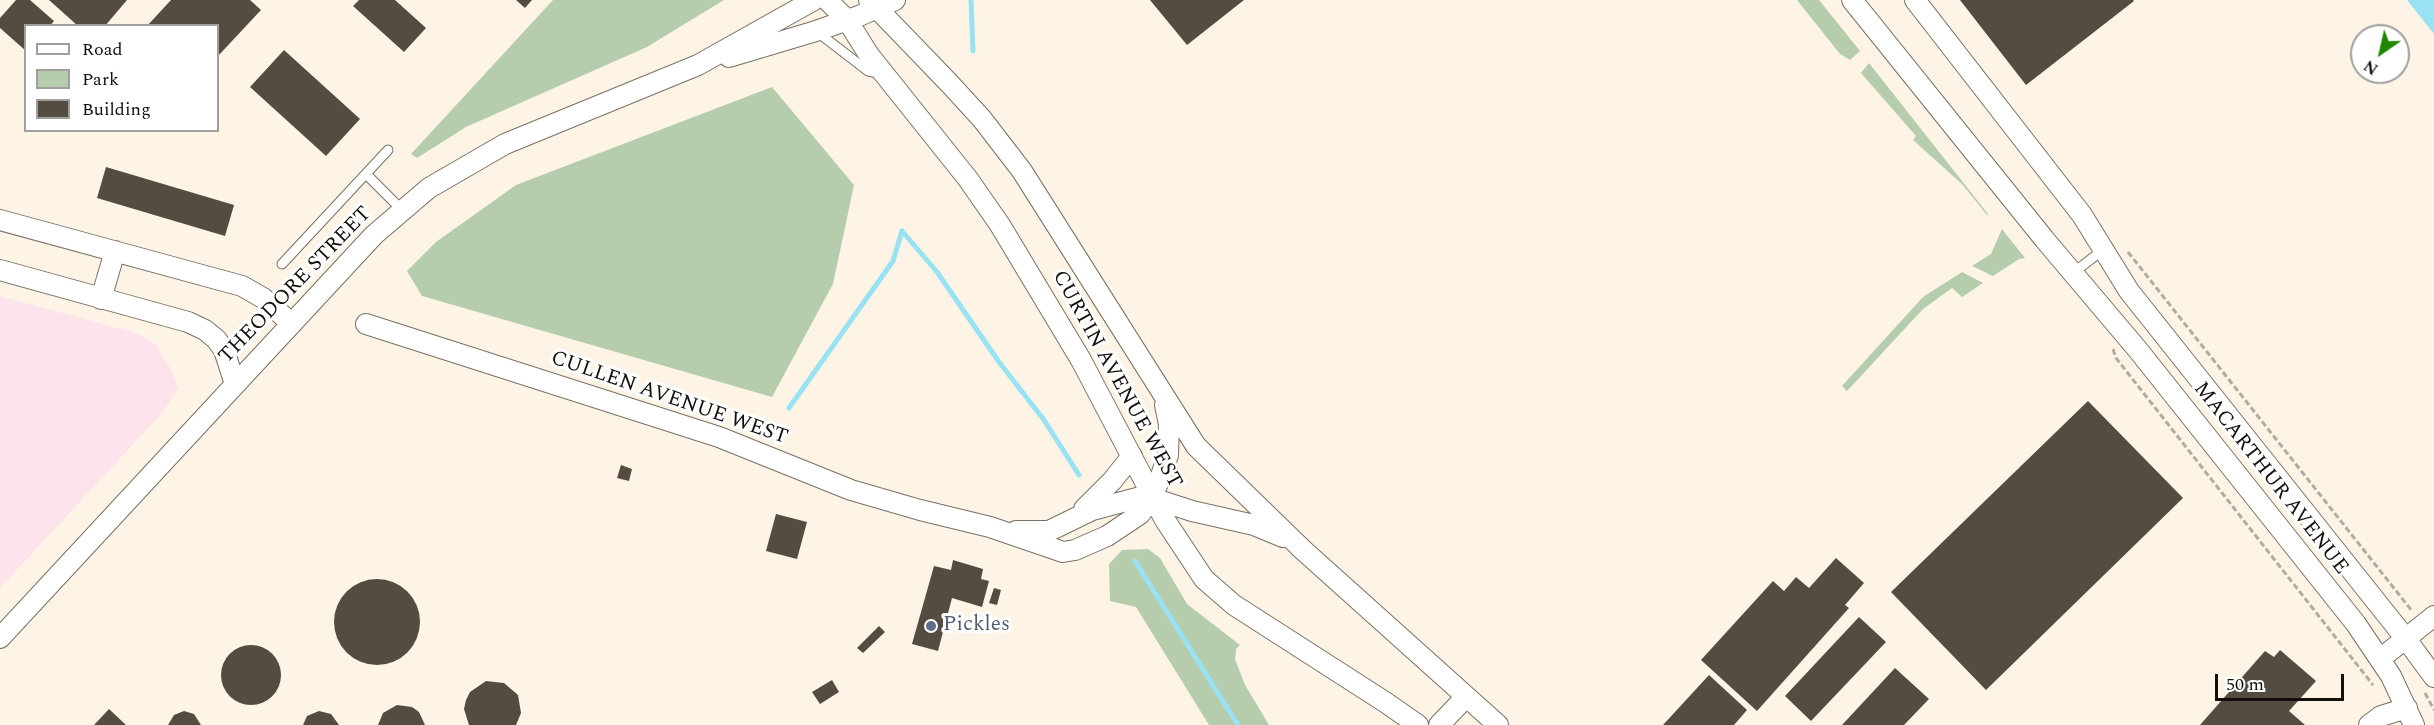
<!DOCTYPE html>
<html>
<head>
<meta charset="utf-8">
<style>
	body { margin:0 }
	#map { position:relative; width:2434px; height:725px; overflow:hidden; background:#fdf4e6; font-family:Spectral,serif }
	canvas { display:block }
	.legend { position:absolute; left:24px; top:24px; width:195px; height:108px; box-sizing:border-box; background:#fff; border:2px solid #a09f9d; margin:0; padding:8px 10px; list-style:none; font-size:18px; color:#120f0b }
	.legend li { display:flex; align-items:center; gap:12px; height:30px }
	.legend b { width:30px; border:2px solid #a09f9d }
	.north { position:absolute; left:2350px; top:24px; width:60px; height:60px; box-sizing:border-box; background:#fff; border:2px solid #a09f9d; border-radius:50%; rotate:214deg; font-size:16px; font-weight:700; line-height:24px; text-align:center; color:#120f0b }
	.north::after { content:''; display:block; margin:auto; width:21px; height:27px; background:#208800; clip-path:polygon(50% 0,100% 100%,50% 72%,0 100%) }
	.scale { position:absolute; left:2215px; top:674px; width:129px; height:27px; box-sizing:border-box; border:3px solid #120f0b; border-top:0; padding-left:8px; font-size:18px; line-height:21px; white-space:nowrap; color:#120f0b; -webkit-text-stroke:4px #fff; paint-order:stroke }
</style>
</head>
<body>
<div id="map">
<canvas width="2434" height="725"></canvas>
<ul class="legend">
<li><b style="height:8px;background:#fff"></b>Road</li>
<li><b style="height:16px;background:#b5ccad"></b>Park</li>
<li><b style="height:16px;background:#544b41"></b>Building</li>
</ul>
<div class="north">N</div>
<div class="scale">50 m</div>
</div>
<script>
const ctx = document.querySelector('canvas').getContext('2d');
ctx.lineJoin = 'round';
function fillPath(path, color) { ctx.fillStyle = color; ctx.fill(path, 'evenodd'); }
const poly = rows => new Path2D(rows.map(r => 'M' + r).join(''));
function trace(path, color, width, dash) { ctx.strokeStyle = color; ctx.lineWidth = width; ctx.lineCap = dash ? 'butt' : 'round'; ctx.setLineDash(dash || []); ctx.stroke(path); }
function drawText(font, color, halo, rows, align = 'center') {
  ctx.font = font + ' Spectral,serif'; ctx.lineWidth = 6; ctx.setLineDash([]); ctx.textBaseline = 'middle'; ctx.strokeStyle = halo; ctx.fillStyle = color; for (const [text, x, y, turn = 0] of rows) {
    ctx.save(); ctx.translate(x, y); ctx.rotate((+turn || 0) * Math.PI / 180); ctx.textAlign = isNaN(turn) ? turn : align; if (halo) ctx.strokeText(text, 0, 0); ctx.fillText(text, 0, 0); ctx.restore();
  }
}
fillPath(poly([
	[0,296,139,334,155,344,172,371,178,388,163,412,0,588]
]), '#fde3ec');
fillPath(poly([
	[553,0,724,0,647,47,466,127,417,158,411,154],
	[1797,0,1819,0,1860,51,1850,60,1840,54],
	[1869,63,1988,214,1987,215,1962,184,1913,140,1916,136,1861,73],
	[772,87,854,185,833,284,772,397,422,296,407,271,436,242,516,185],
	[2002,229,2025,258,2019,259,1993,276,1972,266,1991,254],
	[1962,272,1983,283,1962,297,1952,288,1923,309,1847,391,1842,386,1923,297],
	[1148,549,1160,558,1187,604,1240,645,1236,649,1235,659,1245,685,1269,725,1209,725,1136,607,1110,601,1109,564,1122,550]
]), '#b5ccad');
fillPath(poly([
	[2407,0,2434,0,2434,34]
]), '#99e2f3');
trace(poly([
	[971,0,973,51],
	[902,231,937,272,999,362,1044,420,1079,475],
	[789,408,893,261,902,231],
	[1135,561,1238,725]
]), '#99e2f3', 5);
fillPath(poly([
	[16,0,30,0,54,21,50,26,26,26,26,51,0,28,0,18],
	[49,0,127,0,105,26,78,26],
	[171,0,250,0,261,10,218,56,218,26,147,26],
	[359,0,395,0,426,28,404,52,353,6],
	[516,0,532,0,525,8],
	[1150,0,1244,0,1187,45],
	[1960,0,2133,0,2134,1,2026,85],
	[284,50,360,119,326,156,250,87],
	[106,167,234,205,225,236,97,198],
	[2088,401,2183,498,1986,690,1891,592],
	[621,465,632,469,629,481,617,478],
	[776,514,807,522,797,559,766,551],
	[1836,558,1864,583,1845,605,1849,608,1757,711,1701,660,1773,581,1784,591,1796,577,1809,588],
	[953,560,983,569,981,579,989,581,982,607,952,598,938,651,912,644,934,566,951,570],
	'334 622a43 43 0 1 1 86 0a43 43 0 1 1-86 0Z',
	[994,588,1001,590,997,605,989,603],
	[1859,617,1886,642,1811,721,1785,696],
	[879,626,885,632,863,653,857,648],
	'221 675a30 30 0 1 1 60 0a30 30 0 1 1-60 0Z',
	[2280,650,2316,681,2289,711,2305,725,2200,725,2265,651,2274,657],
	[1895,668,1929,699,1904,725,1842,725],
	[1709,675,1747,710,1734,725,1663,725],
	[832,680,839,692,820,704,812,692],
	[486,681,504,683,518,695,521,713,516,725,469,725,464,709,466,700,470,692],
	[397,705,412,707,419,712,425,725,378,725,383,713],
	[109,709,126,725,94,725],
	[184,711,194,714,201,725,168,725,174,715],
	[319,711,331,714,339,725,303,725,307,716]
]), '#544b41');
const service = poly([
	[816,31,868,71,879,73],
	[366,174,402,210],
	[282,264,388,150],
	[2073,273,2104,249]
]);
const minor = poly([
	[827,0,847,20,869,55,968,179,1000,225,1081,360,1165,520,1204,579,1234,605,1385,702,1418,725],
	[869,0,949,83,982,119,1022,171,1196,446,1303,550,1498,725],
	[1852,0,2045,240,2138,350,2356,624,2391,676,2414,725],
	[1915,0,2082,215,2129,291,2406,639,2434,677],
	[729,57,816,31,859,16,895,0],
	[0,220,242,286,263,298,291,323],
	[0,270,188,322,205,330,216,339,224,350,235,384],
	[101,299,115,251],
	[366,324,719,437,851,490,920,510,990,527,1063,552,1075,550,1107,536,1140,514,1149,502,1160,479,1168,455,1169,424,1165,405],
	[1084,509,1112,481,1132,456],
	[1016,531,1049,531,1092,510,1141,497,1152,498,1192,511,1254,525,1283,537],
	[0,638,374,235,429,188,505,144,698,65,814,0],
	[2380,659,2434,616],
	[1439,725,1466,697],
	[2369,725,2381,716,2407,708]
]);
trace(service, '#797165', 11);
trace(minor, '#797165', 22);
trace(poly([
	[2128,252,2412,611],
	[2113,349,2116,358,2373,685],
	[2425,693,2434,710]
]), '#b2aba0', 3, [6, 3]);
trace(service, '#fff', 9);
trace(minor, '#fff', 20);
for (const [x, y, r, color] of [
	[931,626,6,"#5c6f8a"]
]) { const dot = new Path2D(); dot.arc(x, y, r, 0, 2 * Math.PI); ctx.fillStyle = color; ctx.fill(dot); trace(dot, '#fff', 2); }
drawText('21px', '#120f0b', '#fff', [
	["THEODORE STREET",296,286,-46],
	["CURTIN AVENUE WEST",1116,380,61],
	["CULLEN AVENUE WEST",669,399,19],
	["MACARTHUR AVENUE",2270,479,52]
]);
drawText('21px', '#4e5e75', '#fff', [
	["Pickles",943,626]
], 'left');
</script>
</body>
</html>
